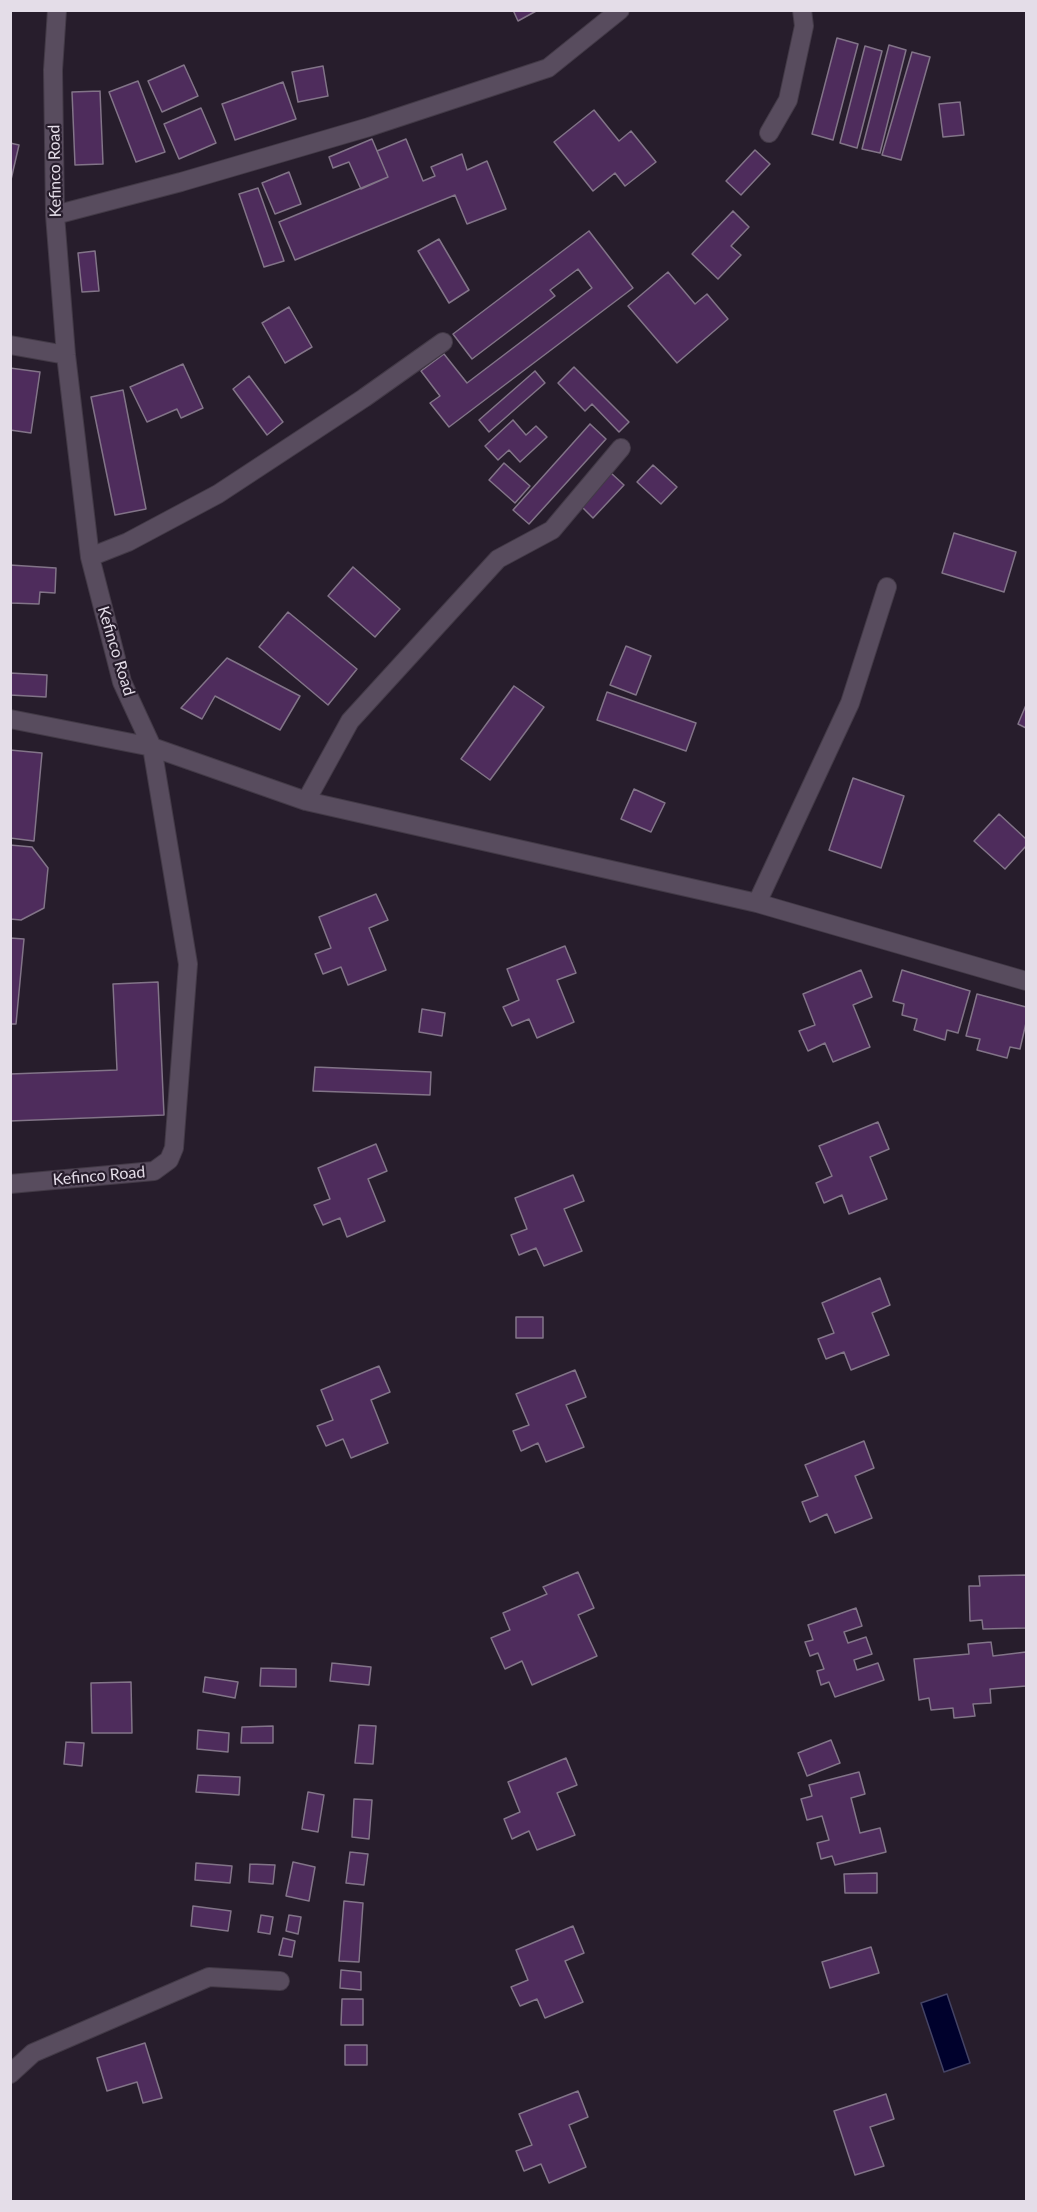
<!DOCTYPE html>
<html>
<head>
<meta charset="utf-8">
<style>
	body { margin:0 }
	#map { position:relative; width:1037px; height:2212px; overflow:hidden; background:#271d2c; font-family:Lato,sans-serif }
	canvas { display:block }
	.frame { position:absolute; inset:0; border:12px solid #e4dde8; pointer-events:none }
</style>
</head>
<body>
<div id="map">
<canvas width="1037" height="2212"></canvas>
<div class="frame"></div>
</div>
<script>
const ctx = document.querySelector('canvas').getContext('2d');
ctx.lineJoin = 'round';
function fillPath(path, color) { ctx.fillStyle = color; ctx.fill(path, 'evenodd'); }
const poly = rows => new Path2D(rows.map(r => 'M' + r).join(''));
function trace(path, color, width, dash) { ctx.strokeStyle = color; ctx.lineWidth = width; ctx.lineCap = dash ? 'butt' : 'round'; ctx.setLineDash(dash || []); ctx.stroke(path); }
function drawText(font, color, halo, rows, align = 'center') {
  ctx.font = font + ' Lato,sans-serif'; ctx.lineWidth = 4.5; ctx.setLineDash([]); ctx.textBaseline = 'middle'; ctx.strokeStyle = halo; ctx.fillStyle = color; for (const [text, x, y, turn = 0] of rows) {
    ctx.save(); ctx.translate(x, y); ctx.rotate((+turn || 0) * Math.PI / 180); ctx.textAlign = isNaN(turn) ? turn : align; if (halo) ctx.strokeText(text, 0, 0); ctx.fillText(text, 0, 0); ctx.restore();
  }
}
const water = poly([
	[947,1994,970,2063,944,2072,921,2003,947,1994]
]);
fillPath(water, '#00012c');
trace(water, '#444364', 1.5);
const building = poly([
	[513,10,538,10,518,21,513,10],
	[837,38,858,44,833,140,812,134,837,38],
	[889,45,906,50,880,153,862,149,889,45],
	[865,46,882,51,857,148,840,143,865,46],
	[912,52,930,57,901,160,882,155,912,52],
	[184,65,198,96,162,112,148,81,184,65],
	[323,66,328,96,298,102,292,72,323,66],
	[138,81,165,152,136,162,109,92,138,81],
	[283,82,296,119,235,140,222,104,283,82],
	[100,91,103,164,75,165,72,92,100,91],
	[960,102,964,135,943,137,939,104,960,102],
	[201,108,216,143,179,159,164,124,201,108],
	[594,110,619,141,631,131,656,162,625,186,615,173,593,191,554,142,594,110],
	[372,139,388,177,361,189,349,162,333,168,329,157,372,139],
	[406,139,423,181,435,176,431,167,462,154,467,170,487,161,506,209,467,224,455,195,295,260,279,222,388,177,377,151,406,139],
	[10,143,19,145,10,184,10,143],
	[755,150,770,164,741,195,726,181,755,150],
	[289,172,301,204,275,214,262,183,289,172],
	[258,188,284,261,264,267,239,194,258,188],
	[733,211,749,227,731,246,741,255,718,279,692,254,733,211],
	[589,231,633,288,449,427,430,403,440,396,421,371,444,354,467,383,592,288,578,269,550,290,555,296,472,359,453,334,589,231],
	[439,239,469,290,449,303,418,251,439,239],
	[95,251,99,291,82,292,78,253,95,251],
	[668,272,695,304,707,294,728,319,677,363,628,306,668,272],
	[289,307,312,347,285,363,262,323,289,307],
	[183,364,203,408,181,418,177,409,147,422,130,387,183,364],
	[574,367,629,422,619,432,592,404,585,411,558,383,574,367],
	[10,368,40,372,31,433,10,430,10,368],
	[535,371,545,383,489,432,479,420,535,371],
	[249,376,283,422,267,435,233,389,249,376],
	[123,390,146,509,115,515,91,397,123,390],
	[513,420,526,435,536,426,547,437,520,462,509,450,498,460,485,446,513,420],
	[590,424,606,439,529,524,513,510,590,424],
	[504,463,530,486,515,503,489,480,504,463],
	[653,465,677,487,661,504,637,482,653,465],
	[611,473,624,485,593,518,580,505,611,473],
	[954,533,1016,552,1004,592,942,573,954,533],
	[10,565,56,568,55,593,40,592,39,604,11,603,10,565],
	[353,567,400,609,375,637,328,596,353,567],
	[288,612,357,669,328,705,259,647,288,612],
	[626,646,651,656,636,695,610,685,626,646],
	[227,658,300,696,280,730,215,696,202,719,181,708,227,658],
	[10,673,47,675,46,697,10,695,10,673],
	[514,686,544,707,490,780,461,759,514,686],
	[607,692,696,723,686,751,597,720,607,692],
	[1026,705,1026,728,1018,724,1026,705],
	[10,750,42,753,34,841,10,838,10,750],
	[853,778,904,796,881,868,829,850,853,778],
	[634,789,665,803,651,832,621,819,634,789],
	[999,814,1026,839,1026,846,1005,869,974,841,999,814],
	[10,845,32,847,48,868,44,908,21,920,10,919,10,845],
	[376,894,388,920,369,928,386,970,348,985,341,967,323,974,315,954,331,948,319,917,376,894],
	[10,938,24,939,16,1024,10,1024,10,938],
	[565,946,576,973,557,980,574,1022,537,1038,529,1019,512,1026,503,1007,519,1000,507,969,565,946],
	[861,970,872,997,853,1005,870,1047,833,1062,825,1043,808,1051,799,1031,815,1025,803,994,861,970],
	[902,970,970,991,958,1033,947,1030,945,1040,914,1030,917,1019,902,1015,904,1004,893,1001,902,970],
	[158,982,164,1115,10,1121,10,1074,117,1070,113,984,158,982],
	[977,994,1026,1007,1026,1023,1020,1049,1010,1047,1007,1058,977,1050,980,1039,966,1036,977,994],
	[422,1009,445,1013,442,1036,419,1032,422,1009],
	[315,1067,431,1072,430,1095,313,1091,315,1067],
	[878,1122,889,1149,870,1157,887,1199,849,1214,842,1195,824,1203,816,1183,832,1176,819,1146,878,1122],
	[376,1144,387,1171,368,1179,385,1221,347,1237,340,1218,323,1225,314,1205,330,1199,318,1168,376,1144],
	[573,1175,584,1201,564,1209,582,1251,544,1266,536,1248,519,1255,511,1235,527,1229,515,1198,573,1175],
	[880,1278,890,1305,872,1313,889,1355,851,1370,844,1352,826,1359,818,1339,834,1333,822,1303,880,1278],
	[516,1317,543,1317,543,1338,516,1338,516,1317],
	[379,1366,390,1392,371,1400,388,1443,351,1458,343,1439,326,1446,317,1426,333,1420,321,1390,379,1366],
	[575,1370,586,1397,566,1405,584,1447,546,1462,538,1443,521,1451,513,1431,529,1425,516,1394,575,1370],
	[864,1441,874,1468,855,1476,872,1518,835,1533,827,1514,810,1522,802,1502,818,1496,805,1465,864,1441],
	[578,1572,594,1608,578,1615,597,1656,532,1685,522,1661,505,1669,491,1638,510,1630,503,1613,547,1594,543,1587,578,1572],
	[1026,1575,1026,1628,983,1629,982,1620,970,1621,969,1586,980,1586,979,1576,1026,1575],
	[856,1608,862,1626,844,1632,848,1643,866,1637,872,1654,854,1660,857,1670,878,1663,884,1680,835,1697,829,1682,821,1685,817,1671,824,1669,818,1653,810,1656,805,1642,813,1640,808,1625,856,1608],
	[991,1642,993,1656,1026,1652,1026,1686,990,1689,991,1703,973,1704,975,1716,954,1718,953,1708,931,1710,929,1698,919,1700,914,1659,969,1654,968,1644,991,1642],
	[332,1663,371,1667,369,1685,330,1681,332,1663],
	[261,1668,296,1669,296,1687,260,1686,261,1668],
	[205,1677,238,1682,235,1698,203,1692,205,1677],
	[131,1682,132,1733,92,1733,91,1683,131,1682],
	[359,1725,376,1726,373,1764,355,1763,359,1725],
	[273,1726,273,1743,241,1743,242,1727,273,1726],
	[198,1730,229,1733,228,1752,197,1749,198,1730],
	[831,1740,840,1763,807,1776,798,1753,831,1740],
	[66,1742,84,1743,82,1766,64,1764,66,1742],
	[566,1758,577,1785,557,1793,575,1835,537,1850,529,1831,512,1839,504,1819,520,1812,508,1782,566,1758],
	[859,1772,865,1794,851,1798,860,1833,880,1828,886,1852,835,1865,832,1856,821,1859,817,1843,829,1840,822,1816,807,1820,801,1799,812,1796,809,1785,859,1772],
	[198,1775,240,1777,239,1795,196,1792,198,1775],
	[308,1792,324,1795,318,1832,302,1829,308,1792],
	[354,1799,372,1800,369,1839,352,1837,354,1799],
	[350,1852,368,1854,364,1885,346,1883,350,1852],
	[293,1862,315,1867,309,1901,286,1896,293,1862],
	[196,1863,232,1866,230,1883,195,1880,196,1863],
	[250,1864,275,1865,273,1884,249,1882,250,1864],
	[877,1873,877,1893,845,1893,844,1874,877,1873],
	[344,1901,363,1903,359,1962,339,1961,344,1901],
	[193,1906,231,1911,228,1931,191,1926,193,1906],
	[261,1915,273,1917,270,1934,258,1932,261,1915],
	[289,1915,301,1917,298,1934,286,1931,289,1915],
	[573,1926,584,1953,565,1961,583,2002,545,2018,537,1999,520,2006,511,1987,528,1980,516,1950,573,1926],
	[283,1938,295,1941,292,1957,279,1955,283,1938],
	[871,1947,879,1973,830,1988,822,1962,871,1947],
	[341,1970,361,1972,361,1990,340,1988,341,1970],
	[342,1999,363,1999,363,2025,341,2025,342,1999],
	[145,2043,162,2098,143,2103,137,2082,107,2091,97,2058,145,2043],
	[345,2045,367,2045,367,2065,345,2065,345,2045],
	[578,2091,588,2117,569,2125,586,2167,549,2183,541,2164,524,2171,516,2151,532,2145,519,2114,578,2091],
	[886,2094,894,2119,870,2127,884,2166,855,2175,834,2111,886,2094]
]);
fillPath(building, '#4e2c5c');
trace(building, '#827488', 1.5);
const minor = poly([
	[769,133,788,100,804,26,802,10],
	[55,215,181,182,369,127,548,68,620,10],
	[10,345,66,355],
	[90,557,128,542,218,494,364,398,443,342],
	[10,719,152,747,306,801,757,903,1026,981],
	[306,801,350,721,498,559,552,530,621,448],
	[757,903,850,703,887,587],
	[10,1184,154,1171,169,1160,174,1148,188,964,152,747,122,682,90,557,66,355,55,215,53,70,57,10],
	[10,2074,33,2053,209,1977,280,1981]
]);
trace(minor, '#433a47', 20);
trace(minor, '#584c5e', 18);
drawText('16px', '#e4dde8', '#271d2c', [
	["Kefinco Road",55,171,-91],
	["Kefinco Road",116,651,73],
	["Kefinco Road",99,1176,-5]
]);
</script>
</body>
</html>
